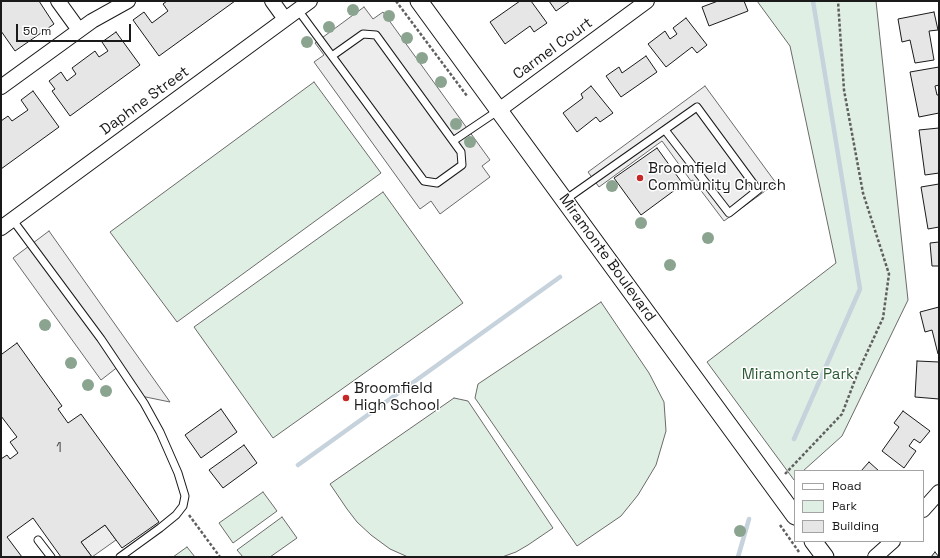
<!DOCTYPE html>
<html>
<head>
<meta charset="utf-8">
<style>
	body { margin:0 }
	#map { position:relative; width:940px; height:558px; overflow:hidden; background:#fff; font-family:"Space Grotesk",sans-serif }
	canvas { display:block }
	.frame { position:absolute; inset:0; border:2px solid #1a1a1a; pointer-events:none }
	.legend { position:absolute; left:794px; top:470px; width:130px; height:72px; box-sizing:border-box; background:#fff; border:1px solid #a3a3a3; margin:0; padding:5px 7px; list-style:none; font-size:12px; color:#1a1a1a }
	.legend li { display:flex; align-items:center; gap:8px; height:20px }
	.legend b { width:20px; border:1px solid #a3a3a3 }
	.scale { position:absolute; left:16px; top:24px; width:115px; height:18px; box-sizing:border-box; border:2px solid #1a1a1a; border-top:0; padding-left:5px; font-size:12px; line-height:14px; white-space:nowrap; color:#1a1a1a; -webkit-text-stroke:3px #fff; paint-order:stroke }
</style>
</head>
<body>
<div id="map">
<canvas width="940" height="558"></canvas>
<div class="frame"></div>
<ul class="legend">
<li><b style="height:5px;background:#fff"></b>Road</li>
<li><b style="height:11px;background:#e0efe3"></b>Park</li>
<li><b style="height:11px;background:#e6e6e6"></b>Building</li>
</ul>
<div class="scale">50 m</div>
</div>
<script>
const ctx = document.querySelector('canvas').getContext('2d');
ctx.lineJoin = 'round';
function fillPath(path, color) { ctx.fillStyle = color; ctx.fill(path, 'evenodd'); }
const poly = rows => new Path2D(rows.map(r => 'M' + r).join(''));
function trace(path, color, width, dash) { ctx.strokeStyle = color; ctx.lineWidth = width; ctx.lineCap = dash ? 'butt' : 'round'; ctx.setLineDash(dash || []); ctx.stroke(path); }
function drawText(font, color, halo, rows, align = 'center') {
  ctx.font = font + ' "Space Grotesk",sans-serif'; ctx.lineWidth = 3; ctx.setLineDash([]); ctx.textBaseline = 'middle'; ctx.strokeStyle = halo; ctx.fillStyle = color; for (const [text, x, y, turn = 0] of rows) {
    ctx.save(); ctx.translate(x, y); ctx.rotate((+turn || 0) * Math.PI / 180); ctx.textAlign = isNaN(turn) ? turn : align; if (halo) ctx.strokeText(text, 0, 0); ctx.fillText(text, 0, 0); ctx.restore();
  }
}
const green = poly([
	[757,1,876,1,908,300,842,436,803,471,795,471,795,479,794,480,707,362,836,263,790,46,757,1],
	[314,82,381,173,177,322,110,232,314,82],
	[383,192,463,303,273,438,194,327,383,192],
	[601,302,649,373,664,402,666,431,656,465,638,495,621,516,577,546,475,398,478,384,601,302],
	[454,398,468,401,553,528,528,545,516,552,502,557,408,557,390,549,371,535,357,522,347,509,330,484,454,398],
	[263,492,277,511,233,543,219,523,263,492],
	[282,517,297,538,270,557,243,557,237,550,282,517],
	[187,547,195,557,173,557,187,547]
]);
fillPath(green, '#e0efe3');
trace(green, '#6a6a6a', 1);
const parking = poly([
	[364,7,373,19,383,12,490,160,482,166,490,177,440,214,431,201,420,209,314,62,324,55,315,43,364,7],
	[705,86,776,183,724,221,693,180,691,181,662,141,599,187,588,172,705,86],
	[49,231,170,402,136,395,119,366,101,380,13,258,49,231],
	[105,525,116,540,92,557,81,542,105,525]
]);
fillPath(parking, '#ededed');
trace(parking, '#6a6a6a', 1);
trace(poly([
	[794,439,860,289,813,1],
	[298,465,560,277],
	[738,557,749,519]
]), '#c6d2dc', 4.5);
const building = poly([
	[1,1,39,1,54,24,15,51,1,31,1,1],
	[167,1,235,1,159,56,133,20,144,12,152,23,168,11,163,4,167,1],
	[520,1,531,1,547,23,534,32,530,26,505,44,490,22,520,1],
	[549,1,570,1,556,11,549,1],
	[718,1,744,1,748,11,709,26,702,7,718,1],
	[934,12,938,30,929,31,934,60,915,63,910,40,902,42,898,19,934,12],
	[686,18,707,45,697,53,692,47,666,67,648,44,665,31,670,39,677,34,673,28,686,18],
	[116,32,140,65,70,116,52,91,55,89,49,81,61,72,67,81,76,74,72,68,95,51,99,57,108,51,102,42,116,32],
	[646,56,657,72,621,97,606,76,619,67,622,73,646,56],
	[939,67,939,85,935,86,937,95,939,95,939,113,919,117,910,72,939,67],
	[591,86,613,113,600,122,596,117,577,132,563,113,583,98,581,94,591,86],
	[33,91,59,127,1,169,1,121,8,116,12,121,28,110,21,100,33,91],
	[939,128,939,173,925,175,919,130,939,128],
	[657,148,683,184,641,215,614,178,657,148],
	[939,184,939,227,928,229,921,187,939,184],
	[939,242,939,267,939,266,932,266,930,243,939,242],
	[939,307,939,354,938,354,932,330,925,332,920,312,939,307],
	[17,343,62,406,58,409,68,423,81,414,159,522,122,548,105,525,81,542,92,557,61,557,33,518,7,537,22,557,1,557,1,466,2,465,1,464,1,459,7,455,10,459,18,453,10,442,17,437,1,416,1,353,2,354,17,343],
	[917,361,939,362,939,399,915,397,917,361],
	[221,409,237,432,201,458,185,435,221,409],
	[903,411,930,431,920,443,914,439,909,446,916,451,904,468,882,451,899,427,894,423,903,411],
	[244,445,257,463,223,488,209,470,244,445],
	[869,462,879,471,861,471,869,462],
	[935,552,939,557,931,557,935,552]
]);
fillPath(building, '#e6e6e6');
trace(building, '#1a1a1a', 1);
const service = poly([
	[298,10,424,181,437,183,462,165,461,152,376,35,363,34,332,56],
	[453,141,499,110],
	[565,200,697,107,758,190,729,213,665,130],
	[12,219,101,339,144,403,160,432,178,473,185,496,183,506,176,515,160,528,120,557],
	[38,540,51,557]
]);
const minor = poly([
	[58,1,79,30],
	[272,1,285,19],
	[1,87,92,21,128,1],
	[499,110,647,1],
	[1,228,310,1],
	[923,510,939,492],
	[875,557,893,541]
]);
const tertiary = poly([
	[419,1,795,516],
	[813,541,825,557]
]);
trace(service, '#1a1a1a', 9);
trace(minor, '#1a1a1a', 16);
trace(tertiary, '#1a1a1a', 19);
trace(poly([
	[396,1,467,96],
	[785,474,842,414,858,372,883,318,889,274,863,193,844,90,838,1],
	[189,515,220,557],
	[780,525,799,552]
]), '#5f5f5f', 2.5, [3, 2]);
trace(service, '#fff', 7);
trace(minor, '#fff', 14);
trace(tertiary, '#fff', 17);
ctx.fillStyle = '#8aa48f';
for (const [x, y] of [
	[353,10],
	[389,16],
	[329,27],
	[407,38],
	[307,42],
	[422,58],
	[441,82],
	[456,124],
	[470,142],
	[612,186],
	[641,223],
	[708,238],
	[670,265],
	[45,325],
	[71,363],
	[88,385],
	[106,391],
	[740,531]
]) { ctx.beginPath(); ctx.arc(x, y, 6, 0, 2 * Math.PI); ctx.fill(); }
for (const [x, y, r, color] of [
	[640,178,4,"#c62828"],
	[346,398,4,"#c62828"]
]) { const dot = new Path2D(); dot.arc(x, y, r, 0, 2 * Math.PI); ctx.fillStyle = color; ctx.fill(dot); trace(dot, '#fff', 1.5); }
drawText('13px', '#4d4d4d', null, [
	["1",59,448]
]);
drawText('15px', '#1a1a1a', '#fff', [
	["Carmel Court",553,49,-36],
	["Daphne Street",145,101,-36],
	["Miramonte Boulevard",607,258,54]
]);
drawText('15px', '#1a1a1a', '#fff', [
	["Broomfield",648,169],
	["Community Church",648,186],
	["Broomfield",354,389],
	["High School",354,406]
], 'left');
drawText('15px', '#2b5a34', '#fff', [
	["Miramonte Park",798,375]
]);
</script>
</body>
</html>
